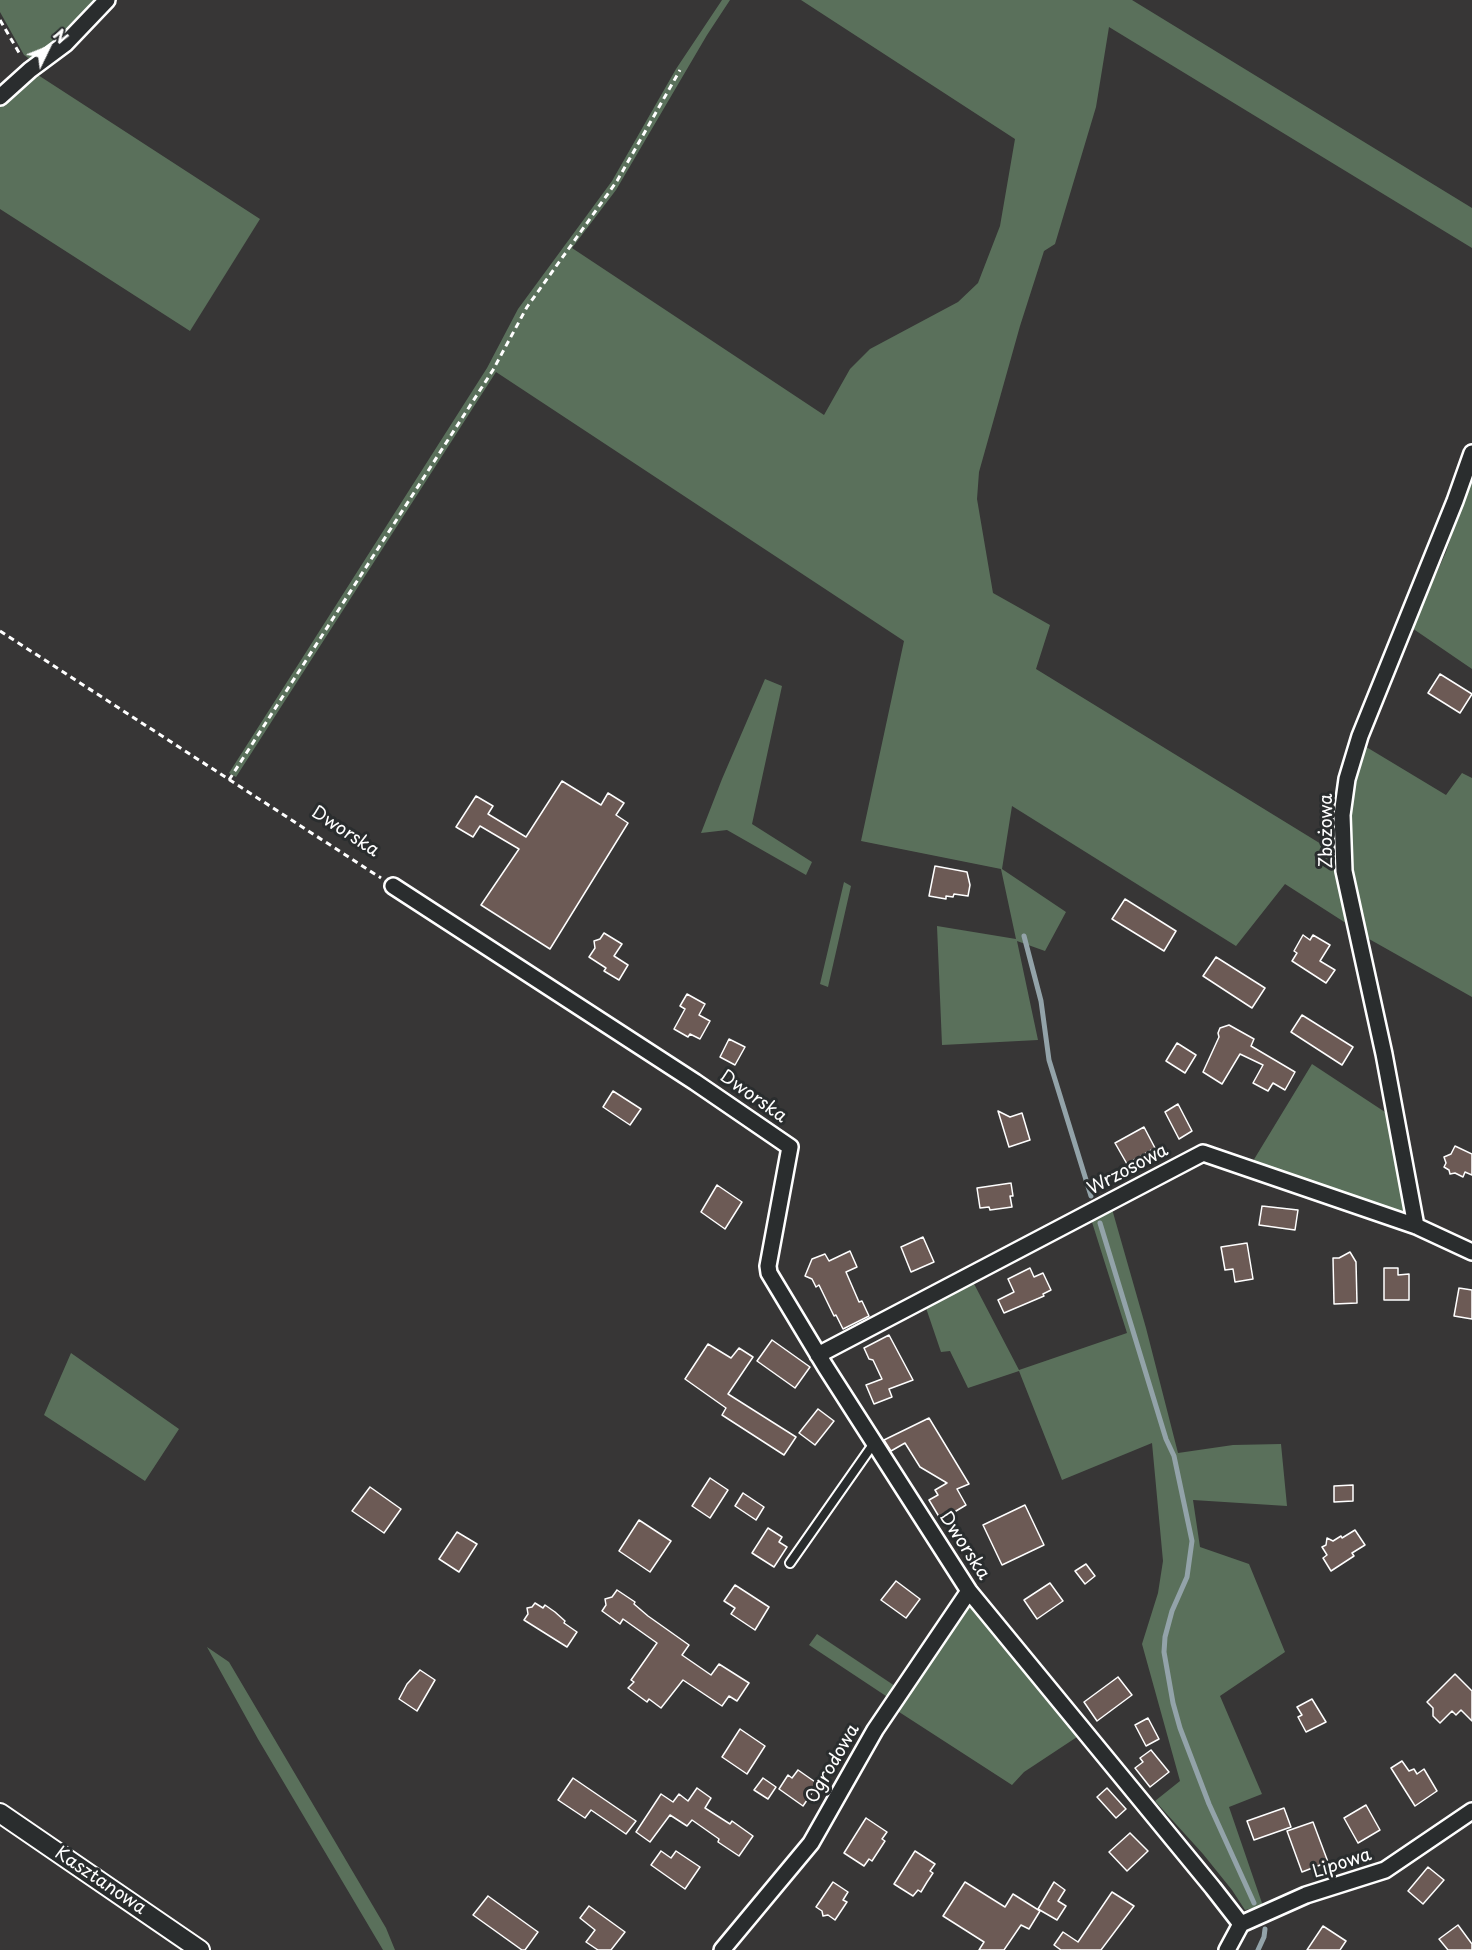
<!DOCTYPE html>
<html>
<head>
<meta charset="utf-8">
<style>
	body { margin:0 }
	#map { position:relative; width:1472px; height:1950px; overflow:hidden; background:#373636; font-family:"Playpen Sans",sans-serif }
	canvas { display:block }
	.north { position:absolute; left:18px; top:18px; width:60px; height:60px; -webkit-text-stroke:4px #2a2d2e; paint-order:stroke; rotate:47deg; font-size:16px; font-weight:700; line-height:24px; text-align:center; color:#fff }
	.north::after { content:''; display:block; margin:auto; width:21px; height:27px; background:#fff; clip-path:polygon(50% 0,100% 100%,50% 72%,0 100%) }
</style>
</head>
<body>
<div id="map">
<canvas width="1472" height="1950"></canvas>
<div class="north">N</div>
</div>
<script>
const ctx = document.querySelector('canvas').getContext('2d');
ctx.lineJoin = 'round';
function fillPath(path, color) { ctx.fillStyle = color; ctx.fill(path, 'evenodd'); }
const poly = rows => new Path2D(rows.map(r => 'M' + r).join(''));
function trace(path, color, width, dash) { ctx.strokeStyle = color; ctx.lineWidth = width; ctx.lineCap = dash ? 'butt' : 'round'; ctx.setLineDash(dash || []); ctx.stroke(path); }
function drawText(font, color, halo, rows, align = 'center') {
  ctx.font = font + ' "Playpen Sans",sans-serif'; ctx.lineWidth = 6; ctx.setLineDash([]); ctx.textBaseline = 'middle'; ctx.strokeStyle = halo; ctx.fillStyle = color; for (const [text, x, y, turn = 0] of rows) {
    ctx.save(); ctx.translate(x, y); ctx.rotate((+turn || 0) * Math.PI / 180); ctx.textAlign = isNaN(turn) ? turn : align; if (halo) ctx.strokeText(text, 0, 0); ctx.fillText(text, 0, 0); ctx.restore();
  }
}
fillPath(poly([
	[0,0,98,0,60,37,31,60,24,55,0,12],
	[722,0,730,0,707,35,616,190,572,248,824,415,850,369,870,349,958,302,978,283,1000,226,1015,139,801,0,1132,0,1472,208,1472,248,1109,27,1096,107,1055,244,1044,251,1020,326,979,472,977,499,993,593,1050,625,1036,669,1339,855,1352,927,1285,884,1236,946,1012,806,1002,869,1066,912,1045,951,1017,941,1038,1040,942,1045,937,926,1016,939,1001,869,861,841,904,641,496,372,236,777,229,773,487,368,518,309,612,181,676,69],
	[38,75,260,219,190,331,0,209,0,105],
	[1472,475,1472,669,1412,628,1446,552],
	[765,679,782,686,752,824,812,862,806,875,727,830,701,833,722,779],
	[1363,745,1446,795,1462,773,1472,778,1472,997,1362,935,1349,856,1349,816,1353,780],
	[844,882,851,886,828,987,820,984],
	[1312,1064,1388,1114,1406,1212,1398,1217,1250,1166],
	[1112,1209,1146,1328,1178,1453,1233,1445,1281,1444,1287,1506,1193,1500,1200,1547,1249,1564,1285,1652,1220,1696,1262,1794,1229,1807,1263,1906,1245,1910,1232,1890,1203,1854,1155,1801,1180,1781,1142,1644,1158,1593,1163,1561,1152,1443,1062,1480,1019,1371,968,1388,950,1351,941,1352,925,1305,972,1280,1019,1370,1127,1333,1091,1219],
	[71,1353,179,1429,145,1481,44,1415],
	[971,1601,1080,1735,1024,1772,1012,1785,896,1710],
	[817,1634,895,1686,889,1698,809,1645],
	[207,1647,229,1662,386,1928,395,1950,383,1950,258,1739]
]), '#5a705b');
trace(poly([
	[1024,936,1041,1001,1049,1060,1091,1196],
	[1100,1223,1166,1439,1174,1456,1192,1541,1187,1577,1172,1611,1165,1637,1164,1652,1173,1703,1180,1728,1209,1804,1254,1903],
	[1258,1950,1264,1937,1265,1929]
]), '#93a3a9', 5);
const building = poly([
	[1440,674,1472,694,1460,713,1428,693,1440,674],
	[562,781,601,805,608,793,624,803,616,815,628,823,550,949,481,905,519,849,480,826,473,837,456,827,476,796,493,806,488,814,526,837,562,781],
	[935,866,967,872,970,885,968,896,954,894,953,897,946,896,946,899,929,896,935,866],
	[1125,899,1176,931,1164,951,1112,919,1125,899],
	[604,933,622,944,614,956,628,965,619,980,604,971,606,968,589,957,595,948,594,941,600,939,604,933],
	[1303,935,1310,940,1313,935,1330,945,1320,961,1335,970,1326,983,1292,961,1297,953,1294,951,1303,935],
	[1216,957,1265,988,1252,1008,1203,976,1216,957],
	[687,994,705,1004,699,1015,710,1021,700,1039,690,1034,688,1037,674,1029,685,1009,680,1006,687,994],
	[1302,1015,1353,1047,1342,1065,1291,1032,1302,1015],
	[1229,1025,1254,1039,1251,1046,1295,1072,1285,1090,1273,1083,1268,1091,1253,1083,1263,1065,1240,1054,1222,1084,1203,1072,1219,1037,1218,1033,1220,1028,1229,1025],
	[729,1039,745,1047,735,1065,720,1057,729,1039],
	[1177,1043,1196,1055,1185,1073,1166,1061,1177,1043],
	[613,1091,641,1109,630,1125,603,1107,613,1091],
	[1178,1104,1192,1131,1179,1139,1165,1112,1178,1104],
	[998,1111,1010,1117,1022,1113,1030,1140,1009,1147,998,1111],
	[1144,1127,1155,1148,1127,1164,1115,1143,1144,1127],
	[1455,1146,1472,1154,1472,1175,1465,1172,1463,1177,1455,1173,1450,1174,1449,1170,1444,1167,1446,1163,1444,1157,1451,1154,1455,1146],
	[1011,1183,1013,1196,1010,1196,1012,1207,990,1210,989,1207,980,1208,977,1188,1011,1183],
	[717,1185,742,1202,725,1229,701,1212,717,1185],
	[1262,1206,1298,1210,1295,1230,1259,1225,1262,1206],
	[923,1237,934,1262,911,1272,901,1247,923,1237],
	[1247,1243,1253,1279,1235,1282,1233,1269,1225,1270,1221,1247,1247,1243],
	[850,1251,857,1267,846,1272,859,1302,862,1301,869,1316,843,1329,836,1315,834,1316,819,1285,816,1287,812,1279,805,1276,812,1259,825,1254,829,1261,850,1251],
	[1350,1252,1356,1262,1357,1303,1334,1304,1333,1258,1339,1258,1350,1252],
	[1030,1268,1034,1277,1043,1273,1051,1290,1043,1294,1044,1296,1004,1313,998,1300,1014,1292,1008,1279,1030,1268],
	[1384,1268,1398,1268,1398,1275,1409,1274,1409,1300,1384,1300,1384,1268],
	[1459,1288,1472,1290,1472,1319,1454,1316,1459,1288],
	[889,1335,913,1380,889,1389,892,1397,874,1404,866,1385,882,1379,873,1360,869,1359,864,1348,889,1335],
	[772,1340,810,1367,795,1388,757,1361,772,1340],
	[708,1344,731,1358,739,1348,753,1357,728,1394,796,1437,784,1455,722,1415,726,1408,685,1379,708,1344],
	[818,1409,834,1421,815,1445,799,1433,818,1409],
	[929,1418,969,1484,957,1489,966,1505,941,1520,929,1500,938,1495,935,1490,947,1483,920,1467,905,1443,891,1451,884,1440,929,1418],
	[710,1478,728,1490,710,1518,692,1506,710,1478],
	[1353,1485,1353,1501,1334,1502,1334,1486,1353,1485],
	[370,1487,401,1509,384,1533,352,1511,370,1487],
	[743,1493,764,1507,756,1520,735,1506,743,1493],
	[1025,1505,1044,1545,1002,1565,983,1525,1025,1505],
	[639,1520,671,1541,650,1572,619,1551,639,1520],
	[768,1528,782,1537,779,1542,787,1547,774,1567,752,1553,768,1528],
	[1355,1530,1365,1545,1352,1553,1354,1556,1331,1571,1323,1558,1327,1555,1322,1547,1326,1545,1327,1538,1333,1541,1341,1536,1342,1538,1355,1530],
	[457,1532,477,1544,459,1572,439,1559,457,1532],
	[1086,1564,1095,1576,1085,1584,1075,1571,1086,1564],
	[896,1581,920,1599,906,1618,881,1600,896,1581],
	[1050,1583,1063,1601,1037,1619,1024,1600,1050,1583],
	[735,1585,769,1607,755,1630,731,1614,735,1608,724,1601,735,1585],
	[617,1590,635,1602,634,1604,648,1616,689,1645,682,1655,711,1675,719,1664,749,1683,737,1701,729,1696,722,1706,683,1680,661,1708,649,1699,647,1702,628,1688,634,1682,631,1680,657,1643,623,1619,620,1624,602,1611,606,1605,605,1599,612,1597,617,1590],
	[535,1603,543,1608,545,1605,555,1612,565,1621,564,1623,577,1632,567,1647,524,1620,528,1614,527,1608,532,1607,535,1603],
	[420,1670,435,1680,417,1711,399,1699,407,1684,420,1670],
	[1455,1674,1472,1691,1472,1721,1461,1710,1456,1715,1452,1711,1440,1723,1433,1716,1433,1708,1427,1702,1455,1674],
	[1118,1677,1132,1695,1097,1721,1084,1702,1118,1677],
	[1312,1699,1326,1722,1306,1732,1298,1717,1302,1715,1297,1707,1312,1699],
	[1148,1718,1159,1739,1146,1746,1135,1725,1148,1718],
	[740,1729,765,1746,747,1774,722,1757,740,1729],
	[1151,1750,1169,1772,1150,1787,1135,1768,1143,1762,1140,1758,1151,1750],
	[1402,1761,1409,1771,1414,1769,1417,1774,1424,1769,1437,1791,1415,1806,1391,1768,1402,1761],
	[798,1770,818,1784,803,1806,779,1789,788,1775,792,1778,798,1770],
	[573,1778,636,1821,626,1834,591,1810,585,1818,558,1800,573,1778],
	[763,1778,776,1787,768,1799,754,1790,763,1778],
	[697,1788,711,1798,705,1808,730,1824,732,1821,753,1836,739,1856,718,1842,719,1839,692,1820,687,1826,670,1815,650,1842,636,1832,661,1794,673,1802,679,1794,688,1801,697,1788],
	[1107,1788,1126,1809,1116,1818,1097,1797,1107,1788],
	[1366,1805,1380,1830,1358,1843,1344,1818,1366,1805],
	[1284,1808,1291,1827,1254,1840,1247,1821,1284,1808],
	[866,1818,887,1832,882,1839,885,1841,872,1861,869,1859,864,1866,844,1853,866,1818],
	[1313,1822,1328,1862,1302,1872,1287,1831,1313,1822],
	[1130,1833,1148,1851,1127,1871,1109,1852,1130,1833],
	[661,1851,671,1858,676,1851,700,1867,685,1889,651,1865,661,1851],
	[915,1851,935,1864,930,1871,933,1873,927,1882,921,1892,918,1890,913,1896,894,1884,915,1851],
	[1428,1867,1444,1880,1423,1904,1408,1891,1428,1867],
	[833,1882,848,1892,843,1900,847,1902,835,1920,828,1915,823,1916,822,1911,816,1907,833,1882],
	[965,1882,1005,1907,1013,1894,1040,1911,1029,1929,1021,1925,1004,1950,979,1950,984,1942,943,1916,965,1882],
	[1054,1882,1065,1890,1058,1901,1066,1906,1057,1920,1038,1909,1054,1882],
	[1112,1892,1134,1906,1101,1950,1061,1950,1054,1945,1063,1932,1078,1942,1112,1892],
	[488,1896,538,1932,525,1950,522,1950,473,1915,488,1896],
	[589,1906,625,1932,611,1950,598,1950,586,1942,595,1930,580,1918,589,1906],
	[1458,1925,1472,1944,1472,1950,1448,1950,1439,1939,1458,1925],
	[1323,1926,1346,1941,1340,1950,1307,1950,1323,1926]
]);
fillPath(building, '#6c5a55');
trace(building, '#fff', 1.5);
const service = poly([
	[790,1563,874,1443]
]);
const minor = poly([
	[0,97,30,70,65,44,107,0],
	[393,886,695,1082,790,1147,768,1266,769,1273,825,1366,969,1591,1213,1888,1241,1924],
	[1416,1226,1384,1054,1344,871,1342,815,1347,779,1360,736,1455,501,1472,453],
	[818,1355,1203,1153,1416,1226,1472,1252],
	[722,1950,811,1843,875,1730,969,1591],
	[1227,1950,1241,1924,1306,1895,1385,1870,1472,1811]
]);
const tertiary = poly([
	[0,1813,200,1950]
]);
trace(service, '#fff', 12);
trace(minor, '#fff', 20);
trace(tertiary, '#fff', 22);
trace(poly([
	[0,20,21,56],
	[0,631,381,878],
	[229,780,493,370,527,307,617,181,680,70]
]), '#fff', 3, [6, 4.5]);
trace(service, '#2a2d2e', 8);
trace(minor, '#2a2d2e', 15);
trace(tertiary, '#2a2d2e', 18);
drawText('18px', '#fff', '#2a2d2e', [
	["Zbożowa",1327,831,-90],
	["Dworska",345,832,33],
	["Dworska",753,1097,35],
	["Wrzosowa",1128,1170,-28],
	["Dworska",964,1546,57],
	["Ogrodowa",833,1764,-60],
	["Lipowa",1342,1864,-18],
	["Kasztanowa",100,1881,34]
]);
</script>
</body>
</html>
